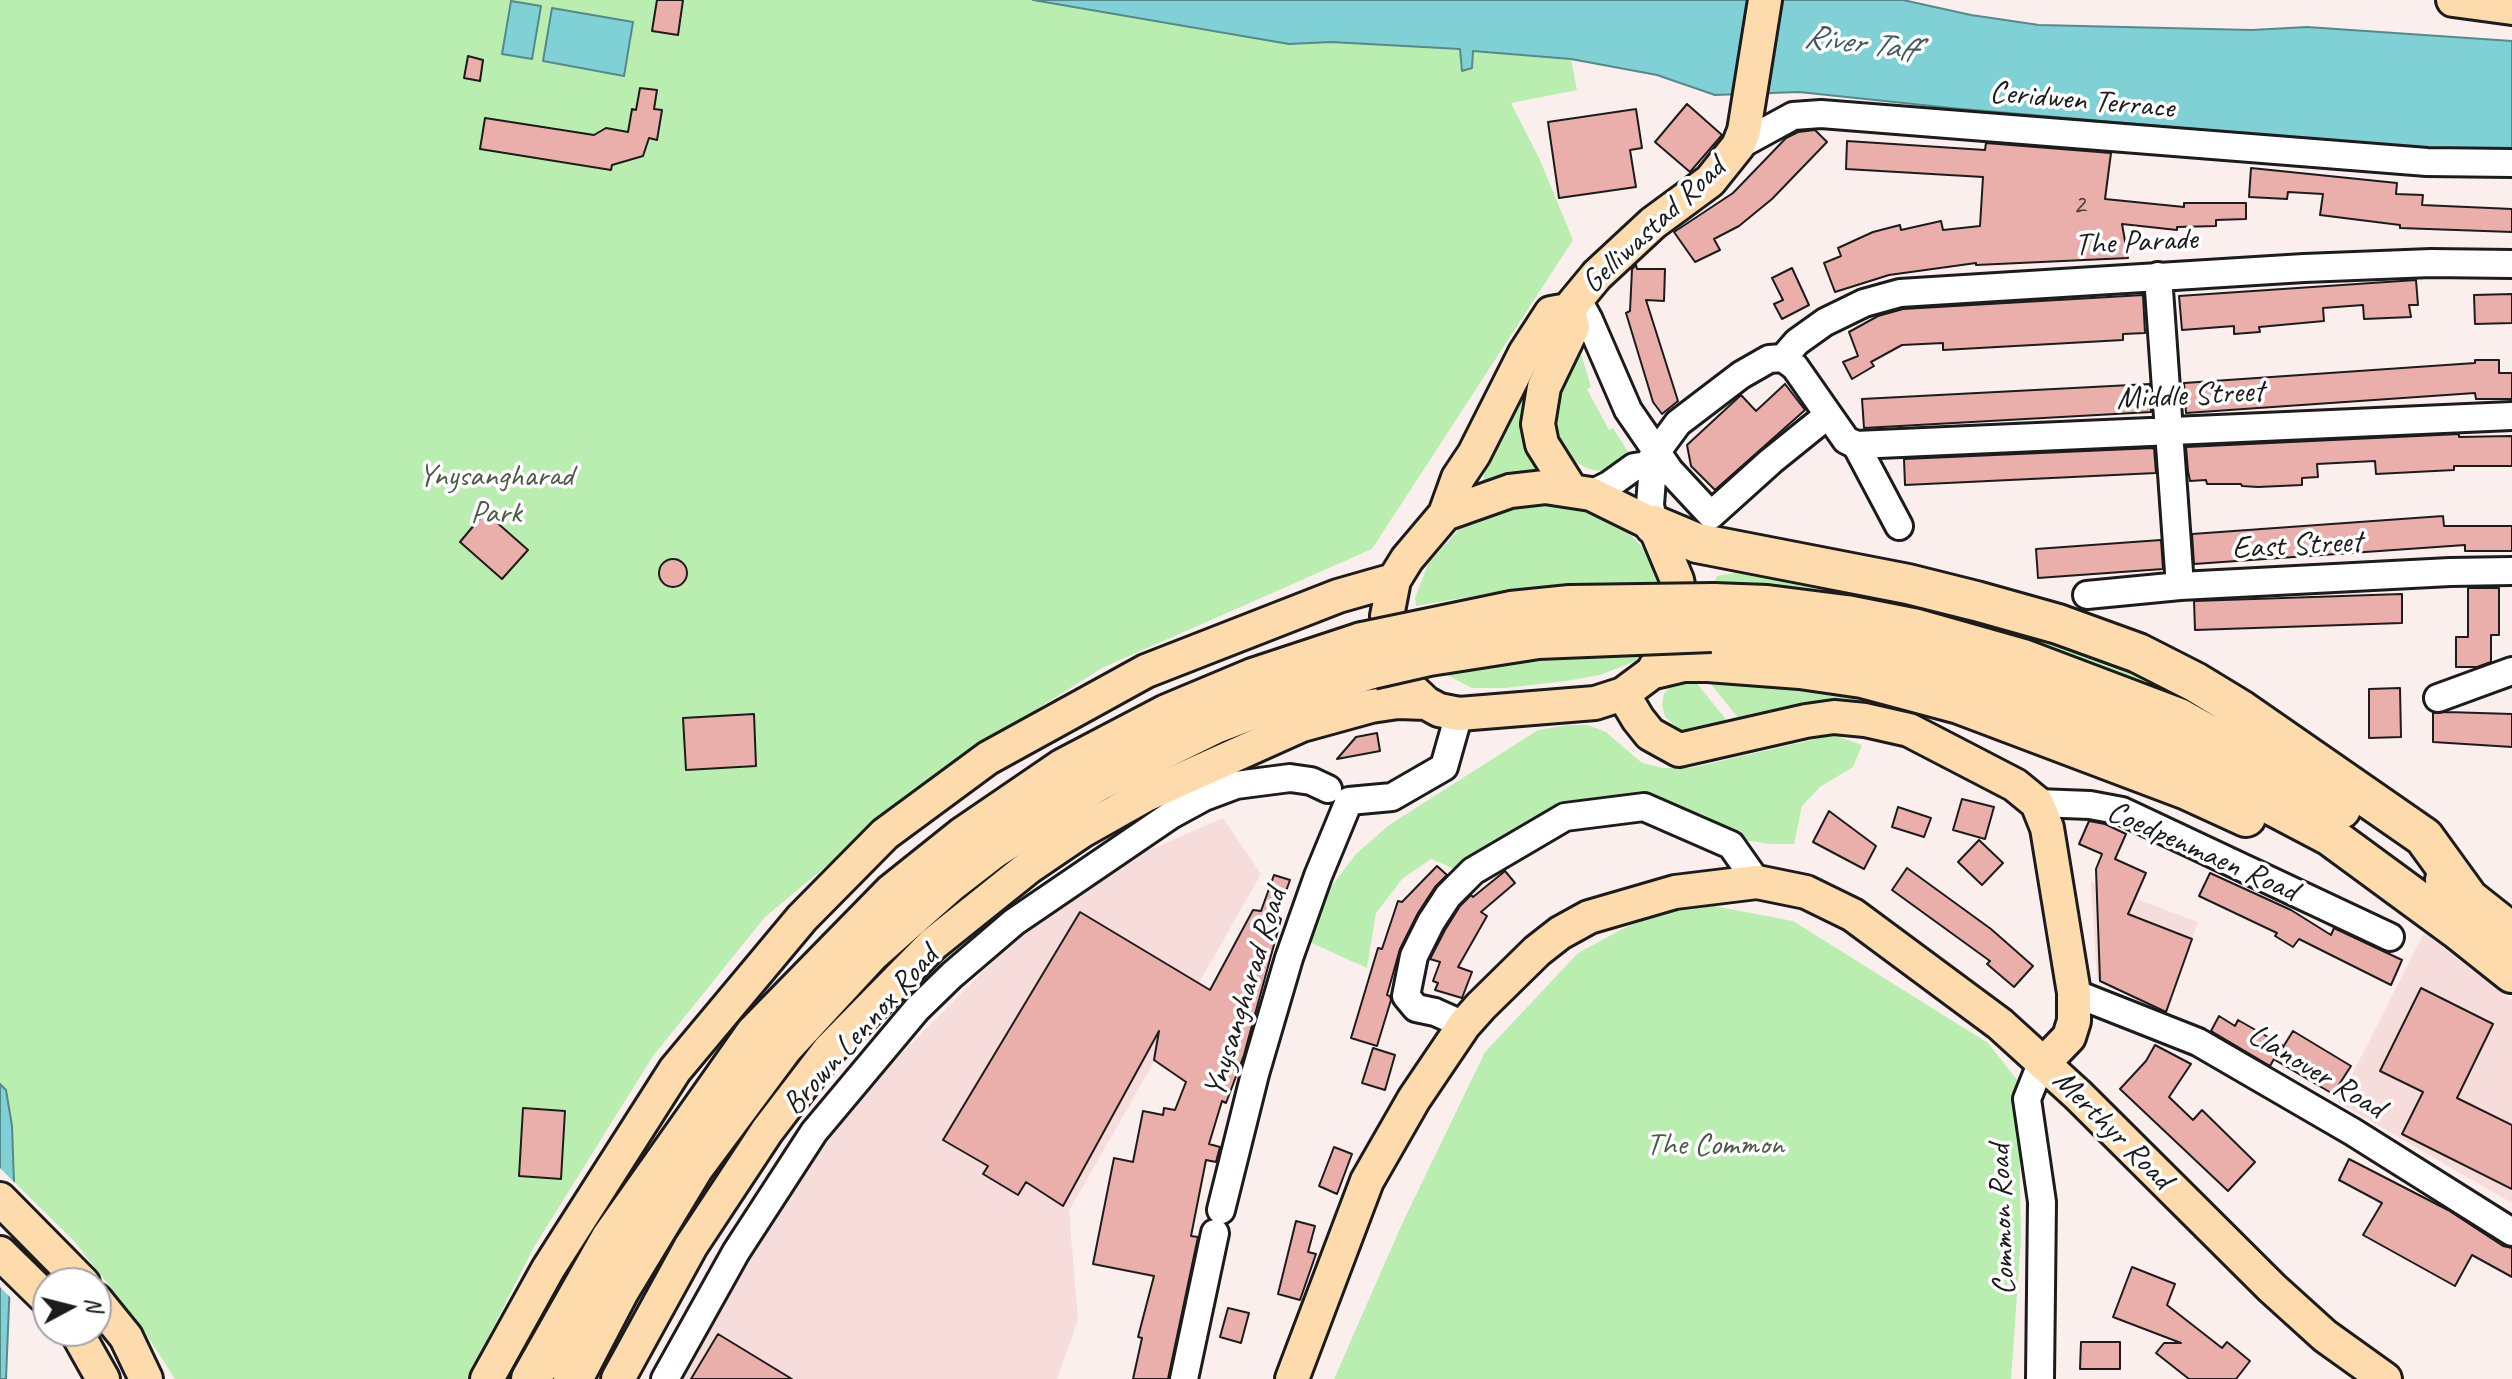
<!DOCTYPE html>
<html>
<head>
<meta charset="utf-8">
<style>
	body { margin:0 }
	#map { position:relative; width:2512px; height:1379px; overflow:hidden; background:#fbefee; font-family:Caveat,sans-serif }
	canvas { display:block }
	.north { position:absolute; left:32px; top:1267px; width:80px; height:80px; box-sizing:border-box; background:#fff; border:2px solid #a4a4a4; border-radius:50%; rotate:83deg; font-size:22px; font-weight:700; line-height:32px; text-align:center; color:#1c1c1c }
	.north::after { content:''; display:block; margin:auto; width:28px; height:36px; background:#1c1c1c; clip-path:polygon(50% 0,100% 100%,50% 72%,0 100%) }
</style>
</head>
<body>
<div id="map">
<canvas width="2512" height="1379"></canvas>
<div class="north">N</div>
</div>
<script>
const ctx = document.querySelector('canvas').getContext('2d');
ctx.lineJoin = 'round';
function fillPath(path, color) { ctx.fillStyle = color; ctx.fill(path, 'evenodd'); }
const poly = rows => new Path2D(rows.map(r => 'M' + r).join(''));
function trace(path, color, width, dash) { ctx.strokeStyle = color; ctx.lineWidth = width; ctx.lineCap = dash ? 'butt' : 'round'; ctx.setLineDash(dash || []); ctx.stroke(path); }
function drawText(font, color, halo, rows, align = 'center') {
  ctx.font = font + ' Caveat,sans-serif'; ctx.lineWidth = 7; ctx.setLineDash([]); ctx.textBaseline = 'middle'; ctx.strokeStyle = halo; ctx.fillStyle = color; for (const [text, x, y, turn = 0] of rows) {
    ctx.save(); ctx.translate(x, y); ctx.rotate((+turn || 0) * Math.PI / 180); ctx.textAlign = isNaN(turn) ? turn : align; if (halo) ctx.strokeText(text, 0, 0); ctx.fillText(text, 0, 0); ctx.restore();
  }
}
fillPath(poly([
	[1223,818,1261,874,1069,1211,1078,1320,1057,1379,673,1379,704,1313,865,1090,1014,940,1140,854],
	[2091,882,2198,922,2165,1012,2097,979],
	[2424,933,2512,1000,2512,1203,2338,1102]
]), '#f6dcda');
fillPath(poly([
	[0,0,1033,0,1289,44,1331,42,1460,49,1462,70,1472,51,1571,59,1577,90,1511,103,1540,160,1573,240,1372,549,1102,668,945,767,765,917,653,1056,534,1247,467,1379,175,1379,141,1326,74,1241,14,1182,12,1126,6,1090,0,1084],
	[1558,319,1528,447,1535,469,1483,481,1486,462],
	[1579,347,1591,387,1587,389,1609,430,1613,428,1632,458,1606,472,1589,469,1577,463,1561,448,1553,431,1561,379],
	[1536,502,1578,506,1618,521,1646,551,1660,583,1568,585,1509,590,1416,606,1415,598,1428,564,1461,527,1497,508],
	[1734,573,1866,587,2126,662,2262,739,2152,686,2036,642,1966,622,1891,604,1809,592,1714,583,1717,576],
	[1646,650,1636,661,1600,675,1566,681,1505,688,1472,688,1443,673,1499,662,1576,653],
	[1702,673,1900,699,1899,709,1867,702,1844,700,1788,706,1739,719],
	[1691,676,1728,722,1690,731,1681,731,1665,717,1662,704,1664,694,1672,684],
	[1569,725,1588,725,1606,732,1642,763,1663,768,1690,768,1834,735,1862,745,1853,767,1820,787,1802,806,1794,844,1771,844,1737,839,1642,800,1462,872,1431,859,1403,878,1376,913,1367,968,1305,940,1327,892,1356,854,1389,825,1538,730],
	[1693,902,1793,921,1988,1043,2018,1081,2021,1239,2011,1379,1334,1379,1402,1224,1485,1052,1578,953,1628,926]
]), '#b9eeb0');
const water = poly([
	[1033,0,1903,0,1971,15,2039,25,2252,30,2307,27,2512,41,2512,152,2464,152,1951,108,1799,92,1715,95,1657,75,1571,59,1473,51,1472,68,1462,71,1460,49,1331,42,1289,44,1033,0],
	[511,1,541,6,532,59,502,54,511,1],
	[552,8,633,22,624,76,543,61,552,8],
	[0,1084,6,1090,12,1126,14,1182,6,1379,0,1379,0,1084]
]);
fillPath(water, '#7fd1d5');
trace(water, '#57898b', 2);
fillPath(poly([
	[0,1168,18,1186,15,1302,0,1287]
]), '#fbefee');
const building = poly([
	[657,0,683,0,678,35,652,31,657,0],
	[468,56,483,60,480,81,464,78,468,56],
	[640,88,657,90,654,109,662,110,657,140,649,138,643,156,612,165,611,170,480,149,485,118,594,135,606,128,628,132,632,109,636,110,640,88],
	[1687,104,1722,135,1690,172,1655,142,1687,104],
	[1636,109,1642,148,1630,150,1636,187,1559,198,1548,122,1636,109],
	[1815,130,1827,142,1772,199,1739,226,1714,239,1720,250,1695,262,1674,232,1733,193,1786,138,1798,132,1815,130],
	[1847,141,1985,150,1986,143,2111,153,2105,199,2184,207,2184,203,2246,203,2246,219,2216,220,2216,226,2177,227,2177,230,2122,224,2128,258,1976,265,1976,263,1889,275,1835,292,1824,263,1841,256,1838,248,1873,232,1900,225,1901,230,1941,221,1943,230,1980,226,1983,177,1846,169,1847,141],
	[2251,168,2397,183,2396,194,2423,195,2422,205,2512,209,2512,232,2400,228,2400,225,2320,215,2323,194,2288,192,2287,199,2249,197,2251,168],
	[1636,265,1637,269,1665,269,1664,301,1646,300,1678,401,1662,414,1653,402,1626,313,1630,311,1632,269,1636,265],
	[1792,268,1809,305,1782,319,1774,304,1783,300,1772,278,1792,268],
	[2416,280,2418,305,2409,305,2411,317,2364,319,2363,305,2323,308,2324,321,2259,327,2260,332,2234,334,2234,326,2182,330,2179,296,2416,280],
	[2512,294,2512,323,2475,324,2474,295,2512,294],
	[2143,295,2145,333,2123,334,2123,340,1943,350,1943,343,1902,345,1871,362,1874,366,1852,379,1843,362,1858,356,1849,332,1878,316,1903,309,2143,295],
	[2475,360,2499,360,2499,373,2512,373,2512,399,2476,399,2475,393,2186,413,2184,383,2475,363,2475,360],
	[1785,384,1805,410,1715,490,1691,466,1687,445,1741,395,1756,411,1785,384],
	[2150,384,2151,412,1864,428,1862,399,2150,384],
	[2459,434,2459,437,2512,436,2512,466,2454,466,2454,470,2376,474,2375,461,2317,464,2318,477,2302,478,2302,485,2258,487,2242,486,2241,484,2207,484,2206,480,2190,481,2188,471,2186,447,2459,434],
	[2154,448,2156,473,1905,485,1904,459,2154,448],
	[485,512,528,550,502,579,460,542,485,512],
	[2443,516,2444,526,2512,526,2512,551,2465,551,2465,545,2194,564,2192,534,2443,516],
	[2161,540,2163,569,2038,578,2036,549,2161,540],
	'659 573a14 14 0 1 1 28 0a14 14 0 1 1-28 0Z',
	[2468,588,2499,588,2499,635,2491,635,2491,662,2477,667,2456,667,2456,637,2468,637,2468,588],
	[2402,594,2402,623,2195,630,2194,601,2402,594],
	[2400,688,2401,737,2369,738,2369,689,2400,688],
	[2447,712,2512,714,2512,747,2433,742,2433,713,2447,712],
	[754,714,756,766,686,770,683,718,754,714],
	[1377,733,1380,751,1337,759,1356,737,1377,733],
	[1962,799,1994,807,1985,839,1953,830,1962,799],
	[1898,807,1931,818,1924,837,1892,827,1898,807],
	[1829,811,1876,846,1864,869,1813,842,1829,811],
	[2089,821,2105,824,2126,834,2115,859,2146,873,2128,914,2192,939,2166,1012,2100,981,2096,869,2102,854,2079,844,2089,821],
	[1979,840,2003,863,1982,885,1958,862,1979,840],
	[1437,866,1447,875,1435,887,1418,913,1400,949,1387,995,1390,996,1391,1000,1377,1046,1351,1038,1378,948,1382,949,1398,901,1402,902,1437,866],
	[1907,868,1991,929,2033,966,2014,987,1987,964,1990,961,1892,890,1907,868],
	[1505,871,1515,883,1481,912,1487,916,1458,967,1472,972,1462,998,1435,990,1438,983,1433,981,1440,962,1430,959,1445,930,1460,906,1471,895,1473,897,1505,871],
	[2210,873,2291,910,2331,935,2334,928,2402,960,2391,985,2299,939,2293,947,2275,936,2277,933,2199,896,2210,873],
	[1274,875,1290,880,1277,916,1281,919,1244,1055,1226,1103,1222,1101,1209,1144,1220,1147,1216,1162,1206,1160,1191,1236,1198,1237,1168,1379,1133,1379,1142,1338,1138,1337,1154,1276,1093,1264,1114,1158,1133,1162,1143,1111,1163,1115,1164,1108,1175,1110,1186,1082,1154,1060,1159,1031,1063,1206,1026,1182,1018,1195,983,1174,988,1166,943,1140,1080,912,1210,990,1253,910,1261,911,1274,875],
	[2421,988,2493,1024,2457,1098,2512,1125,2512,1189,2402,1134,2423,1092,2380,1071,2421,988],
	[2219,1016,2235,1026,2238,1020,2282,1045,2270,1066,2211,1031,2219,1016],
	[2293,1031,2351,1066,2333,1094,2275,1060,2293,1031],
	[2155,1045,2191,1064,2169,1097,2193,1120,2202,1110,2255,1162,2228,1191,2120,1089,2146,1061,2155,1045],
	[1373,1048,1395,1055,1385,1090,1362,1083,1373,1048],
	[523,1108,565,1111,561,1179,519,1176,523,1108],
	[1334,1147,1352,1154,1337,1194,1319,1186,1334,1147],
	[2349,1159,2448,1210,2503,1246,2512,1248,2512,1277,2472,1255,2455,1286,2363,1235,2382,1203,2339,1180,2349,1159],
	[1296,1221,1315,1226,1308,1252,1316,1254,1300,1300,1278,1294,1296,1221],
	[2132,1267,2175,1284,2167,1305,2222,1348,2227,1342,2250,1361,2236,1379,2189,1379,2156,1353,2164,1343,2181,1343,2113,1317,2132,1267],
	[1228,1308,1249,1313,1241,1343,1220,1337,1228,1308],
	[718,1334,792,1379,691,1379,718,1334],
	[2081,1342,2120,1342,2120,1369,2080,1369,2081,1342]
]);
fillPath(building, '#eaafab');
trace(building, '#1c1c1c', 2);
const minor = poly([
	[1738,146,1793,116,1821,114,2427,162,2512,163],
	[2158,276,2180,586],
	[1577,298,1589,320,1628,410,1670,471,1711,515,1771,461,1828,415],
	[1783,358,1795,367,1846,440,1856,445,2512,416],
	[1783,358,1797,342,1825,322,1864,303,1900,293,2304,268,2431,263,2512,264],
	[1856,445,1899,526],
	[1647,465,1652,478,1650,505,1654,525],
	[1591,494,1609,485,1634,467,1647,465,1678,423,1741,375,1769,359,1783,358],
	[2087,595,2180,586,2450,572,2512,571],
	[2438,698,2512,671],
	[2037,803,2090,805,2122,811,2390,937],
	[2074,993,2198,1042,2353,1132,2512,1232],
	[1464,1025,1435,1012,1416,1008,1406,996,1414,956,1431,922,1448,896,1473,871,1565,817,1644,807,1731,845,1757,882],
	[1221,1210,1255,1074,1289,958,1318,876,1349,801,1392,797,1444,767,1459,714],
	[665,1379,736,1252,814,1132,917,1009,952,975,1014,922,1171,815,1204,797,1236,785,1290,778,1311,781,1328,789],
	[1184,1379,1215,1233],
	[2040,1379,2042,1202,2027,1099,2037,1074,2044,1063]
]);
const major = poly([
	[2453,0,2512,8],
	[1568,310,1597,275,1653,223,1710,181,1738,146,1744,131,1765,0],
	[1568,310,1573,327,1544,387,1538,424,1542,444,1571,490],
	[1445,514,1510,491,1545,487,1591,494,1654,525,1677,580,1682,605,1681,628,1671,649,1658,668,1623,694,1595,703,1459,714,1439,710,1426,703,1410,688,1400,673,1391,646,1387,616,1394,580,1407,559,1445,514,1458,478,1474,454,1525,353,1551,313,1568,310],
	[1623,694,1638,719,1650,734,1679,750,1806,721,1834,717,1865,720,1909,730,2015,785,2037,803,2047,828,2074,993,2074,1021,2069,1037,2044,1063],
	[0,1199,83,1283],
	[0,1253,48,1300],
	[96,1300,126,1337,146,1379],
	[76,1331,103,1379],
	[487,1379,548,1269,675,1070,802,918,885,834,988,758,1146,671,1338,596,1394,580],
	[618,1379,691,1246,767,1131,829,1050,933,944,1029,867,1082,831,1144,796,1302,725,1371,706,1398,702,1426,703],
	[1292,1379,1367,1181,1414,1099,1464,1025,1481,1006,1537,951,1560,933,1589,917,1675,892,1757,882,1806,892,1853,915,2000,1024,2078,1095,2272,1288,2325,1336,2385,1379]
]);
const highway = poly([
	[1654,525,1697,543,1908,584,1976,601,2058,624,2138,653,2195,682,2241,710,2424,837,2466,895],
	[1713,603,1767,605,1846,615,1917,629,2023,659,2179,718,2341,809],
	[1711,632,1779,636,1858,646,1904,655,2017,687,2138,735,2330,836,2458,930,2512,973],
	[1658,668,1683,662,1708,662,1800,669,1862,678,1959,704,2187,790,2246,817],
	[2445,880,2512,933],
	[531,1379,611,1238,755,1034,893,893,963,837,1064,768,1167,714,1253,678,1362,642],
	[573,1379,619,1291,694,1167,784,1046,870,953,949,883,993,849,1097,782,1215,724,1288,696,1372,669]
]);
trace(minor, '#1c1c1c', 32);
trace(major, '#1c1c1c', 38);
trace(highway, '#1c1c1c', 44);
trace(minor, '#fff', 26);
trace(major, '#fedbac', 32);
trace(highway, '#fedbac', 38);
const highwayBridge = poly([
	[1362,642,1511,611,1570,605,1713,603],
	[1372,669,1429,656,1538,639,1711,632]
]);
trace(highwayBridge, '#1c1c1c', 44, []);
trace(highwayBridge, '#fedbac', 38);
drawText('28px', '#504140', null, [
	["2",2079,206]
]);
drawText('32px', '#1c1c1c', '#fff', [
	["Ceridwen Terrace",2082,101,5],
	["Gelliwastad Road",1654,226,-43],
	["The Parade",2136,243,-3],
	["Middle Street",2190,396,-3],
	["East Street",2297,546,-3],
	["Coedpenmaen Road",2202,852,24],
	["Ynysangharad Road",1246,993,-73],
	["Brown Lennox Road",861,1031,-48],
	["Llanover Road",2316,1072,31],
	["Merthyr Road",2112,1130,45],
	["Common Road",2003,1220,-92]
]);
drawText('32px', '#4b5b48', '#fff', [
	["Ynysangharad",496,477],
	["Park",496,514],
	["The Common",1715,1146]
]);
drawText('italic 34px', '#3f5b5d', '#fff', [
	["River Taff",1860,44,7]
]);
</script>
</body>
</html>
